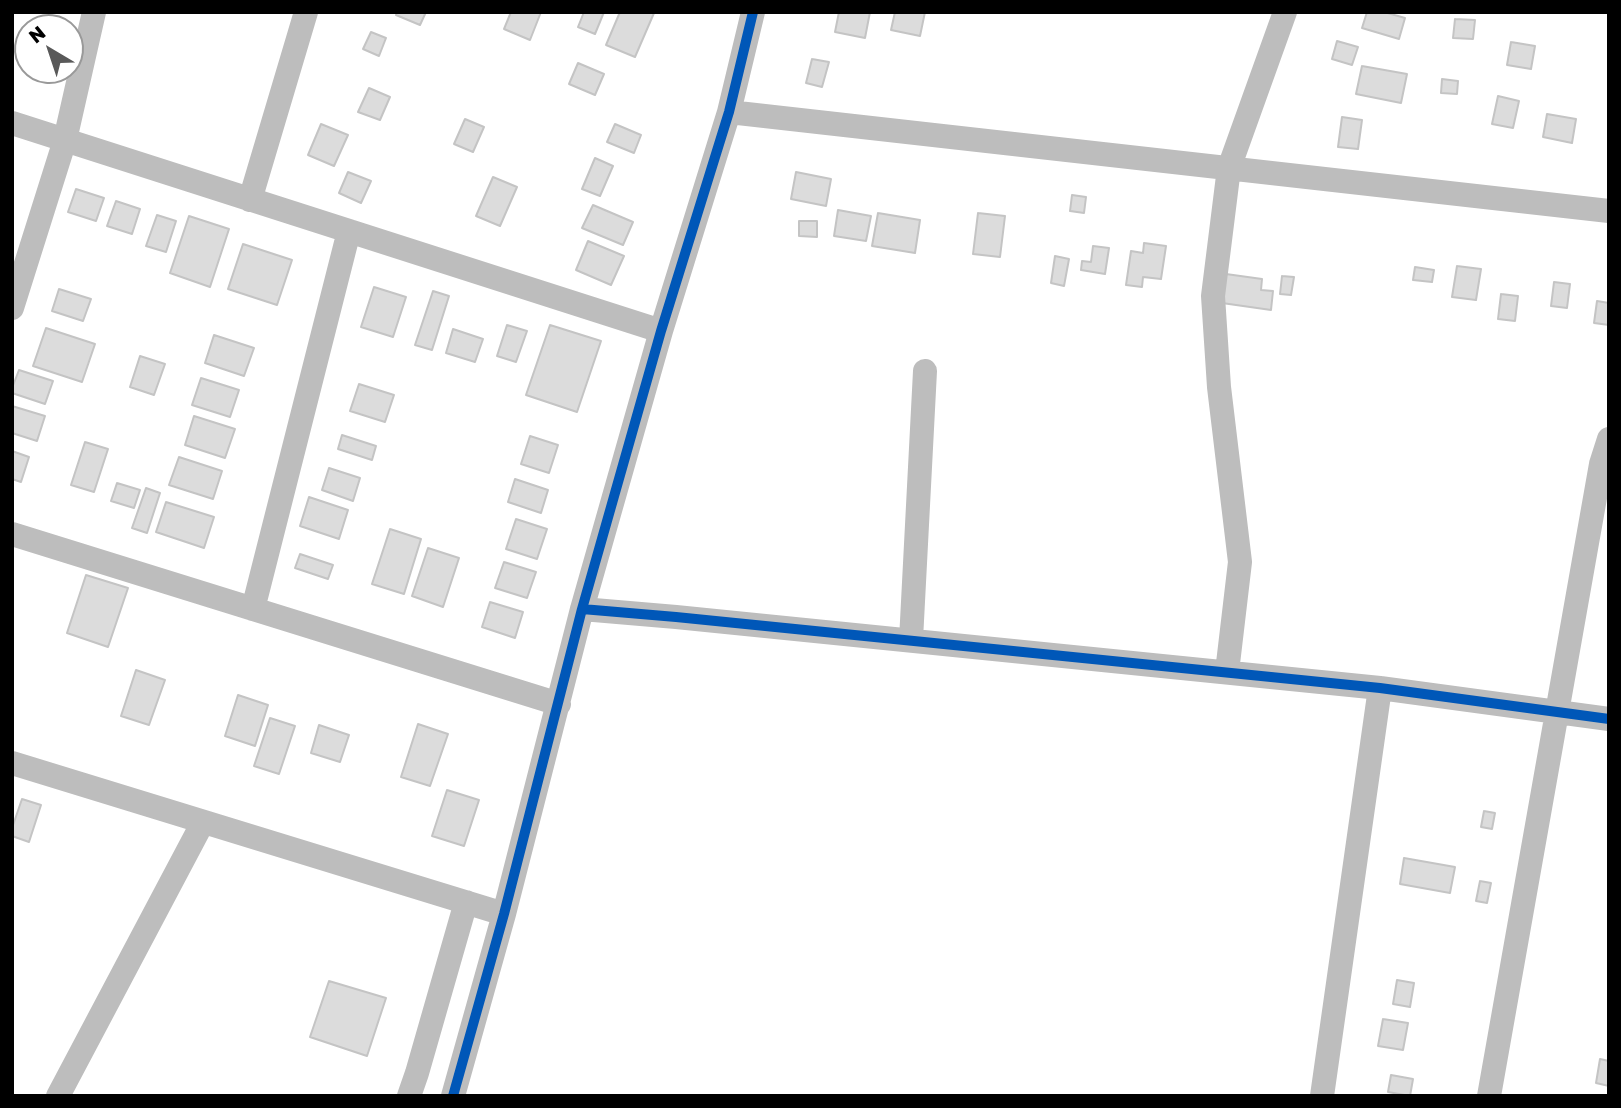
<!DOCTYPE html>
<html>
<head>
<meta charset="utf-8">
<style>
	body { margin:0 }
	#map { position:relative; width:1621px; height:1108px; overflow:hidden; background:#fff; font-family:"Golos Text",sans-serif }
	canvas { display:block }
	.frame { position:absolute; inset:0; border:14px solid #000; pointer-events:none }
	.north { position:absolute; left:14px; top:14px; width:70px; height:70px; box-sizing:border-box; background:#fff; border:2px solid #999; border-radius:50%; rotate:321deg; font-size:19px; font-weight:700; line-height:28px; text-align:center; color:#000 }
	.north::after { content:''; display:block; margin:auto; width:24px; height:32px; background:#595959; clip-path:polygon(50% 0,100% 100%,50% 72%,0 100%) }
</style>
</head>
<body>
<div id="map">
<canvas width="1621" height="1108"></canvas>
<div class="frame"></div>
<div class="north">N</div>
</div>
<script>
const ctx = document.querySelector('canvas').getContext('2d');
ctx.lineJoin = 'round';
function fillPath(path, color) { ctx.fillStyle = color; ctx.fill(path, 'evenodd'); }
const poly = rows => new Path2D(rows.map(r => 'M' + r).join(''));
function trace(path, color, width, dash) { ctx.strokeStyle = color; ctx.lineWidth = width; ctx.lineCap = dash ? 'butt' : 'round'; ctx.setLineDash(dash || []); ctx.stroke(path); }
const building = poly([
	[397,12,426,12,420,25,396,15,397,12],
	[511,12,541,12,530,40,504,29,511,12],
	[584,12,604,12,595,34,578,27,584,12],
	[620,12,654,13,635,57,606,45,620,12],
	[839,12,870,12,865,38,835,32,839,12],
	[895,12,925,12,920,36,891,30,895,12],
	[1367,12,1384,12,1405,18,1399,39,1362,28,1367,12],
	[1455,19,1475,20,1473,39,1453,38,1455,19],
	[371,32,386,38,379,56,363,49,371,32],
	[1337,41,1358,47,1352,65,1332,59,1337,41],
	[1511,42,1535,46,1531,69,1507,65,1511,42],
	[812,59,829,62,822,87,806,83,812,59],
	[578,63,604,74,595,95,569,84,578,63],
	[1362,66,1407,74,1401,103,1356,94,1362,66],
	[1442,79,1458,81,1457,94,1441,93,1442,79],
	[369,88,390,97,380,120,358,112,369,88],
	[1498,96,1519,101,1513,128,1492,124,1498,96],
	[1547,114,1576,119,1572,143,1543,137,1547,114],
	[1342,117,1362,120,1358,149,1338,147,1342,117],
	[465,119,484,127,473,152,454,144,465,119],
	[321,124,348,135,334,166,308,155,321,124],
	[615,124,641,135,634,153,607,142,615,124],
	[595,158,613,166,600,196,582,189,595,158],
	[348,172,371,181,361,203,339,193,348,172],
	[796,172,831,179,826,206,791,199,796,172],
	[493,177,517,187,500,226,476,216,493,177],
	[76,189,104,198,96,221,68,212,76,189],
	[1072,195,1086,197,1084,213,1070,211,1072,195],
	[116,201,140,209,132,234,107,226,116,201],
	[593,205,633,222,623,245,582,228,593,205],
	[838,210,871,216,866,241,834,236,838,210],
	[878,213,920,220,915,253,872,246,878,213],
	[978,213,1005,216,1000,257,973,254,978,213],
	[157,215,176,221,166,252,146,246,157,215],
	[189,216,229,229,210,287,170,273,189,216],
	[799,221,817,221,817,237,799,236,799,221],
	[588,241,624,256,611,285,576,270,588,241],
	[1144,243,1166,246,1161,279,1143,277,1142,287,1126,285,1131,251,1143,253,1144,243],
	[243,244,292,260,277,305,228,289,243,244],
	[1093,246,1109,248,1105,274,1081,270,1082,261,1091,262,1093,246],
	[1055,256,1069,259,1064,286,1051,283,1055,256],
	[1457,266,1481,269,1476,300,1452,297,1457,266],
	[1415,267,1434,270,1432,282,1413,280,1415,267],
	[1226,274,1262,279,1261,290,1273,291,1271,310,1222,303,1226,274],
	[1282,276,1294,277,1291,295,1280,294,1282,276],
	[1554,282,1570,284,1567,308,1551,306,1554,282],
	[374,287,406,297,393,337,361,327,374,287],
	[59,289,91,299,83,321,52,311,59,289],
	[433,291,449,296,432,350,415,345,433,291],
	[1501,294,1518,296,1515,321,1498,319,1501,294],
	[1597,301,1609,303,1609,325,1594,323,1597,301],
	[507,325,527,331,516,362,497,356,507,325],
	[550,325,601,341,577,412,526,395,550,325],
	[46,328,95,344,82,382,33,366,46,328],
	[453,329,483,339,475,362,446,353,453,329],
	[214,335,254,348,244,376,205,363,214,335],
	[140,356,165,364,154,395,130,387,140,356],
	[19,370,53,381,45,404,12,393,12,388,19,370],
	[201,378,239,390,230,417,192,405,201,378],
	[359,384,394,395,385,422,350,411,359,384],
	[12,406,45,416,37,441,12,433,12,406],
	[194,416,235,429,225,458,185,445,194,416],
	[342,435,376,446,372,460,338,449,342,435],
	[530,436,558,445,549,473,521,464,530,436],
	[85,442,108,449,94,492,71,485,85,442],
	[12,451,29,457,21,482,12,479,12,451],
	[179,457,222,471,213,499,169,485,179,457],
	[329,468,360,478,353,501,322,490,329,468],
	[515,479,548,490,541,513,508,502,515,479],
	[117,483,140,490,134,508,111,501,117,483],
	[146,488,160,493,147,533,132,528,146,488],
	[309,497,348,510,339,539,300,526,309,497],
	[166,502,214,517,204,548,156,532,166,502],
	[516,519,547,529,537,559,506,549,516,519],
	[390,529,421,539,404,594,372,584,390,529],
	[428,548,459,558,443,607,412,596,428,548],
	[300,554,333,565,328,579,295,568,300,554],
	[504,562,536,572,527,598,495,588,504,562],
	[86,575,128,588,108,647,67,633,86,575],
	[490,602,523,612,515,638,482,627,490,602],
	[136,670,165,680,149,725,121,716,136,670],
	[238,695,268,705,255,746,225,736,238,695],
	[270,718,295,726,279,774,254,766,270,718],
	[418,724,448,734,430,786,401,777,418,724],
	[319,725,349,735,340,762,311,753,319,725],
	[447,790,479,800,464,846,432,836,447,790],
	[22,799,41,805,29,842,12,836,12,828,22,799],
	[1484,811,1495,813,1492,829,1481,827,1484,811],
	[1404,858,1455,867,1450,893,1400,884,1404,858],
	[1480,881,1491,883,1487,903,1476,901,1480,881],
	[1397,980,1414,983,1410,1007,1393,1004,1397,980],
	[329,981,386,998,367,1056,310,1037,329,981],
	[1383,1019,1408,1023,1403,1050,1378,1046,1383,1019],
	[1600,1059,1609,1061,1609,1086,1596,1083,1600,1059],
	[1391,1075,1413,1079,1410,1096,1388,1092,1391,1075]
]);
fillPath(building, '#dcdcdc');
trace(building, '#c4c4c4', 2);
trace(poly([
	[729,112,1609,211],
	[12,123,661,331],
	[250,200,306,12],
	[12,308,65,140,94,12],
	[12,534,559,704],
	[253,609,349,231],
	[582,609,676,617,1380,688,1609,719],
	[911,640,925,371],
	[1227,672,1240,562,1219,387,1213,296,1229,168,1285,12],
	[12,763,504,914],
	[58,1096,203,822],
	[409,1096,417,1073,466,902],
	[453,1096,504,914,582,609,661,331,729,112,753,12],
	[1322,1096,1380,688],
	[1489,1096,1601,464,1609,439]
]), '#bdbdbd', 24);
trace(poly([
	[582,609,676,617,1380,688,1609,719],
	[453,1096,504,914,582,609,661,331,729,112,753,12]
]), '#0057b8', 10);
</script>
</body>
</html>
